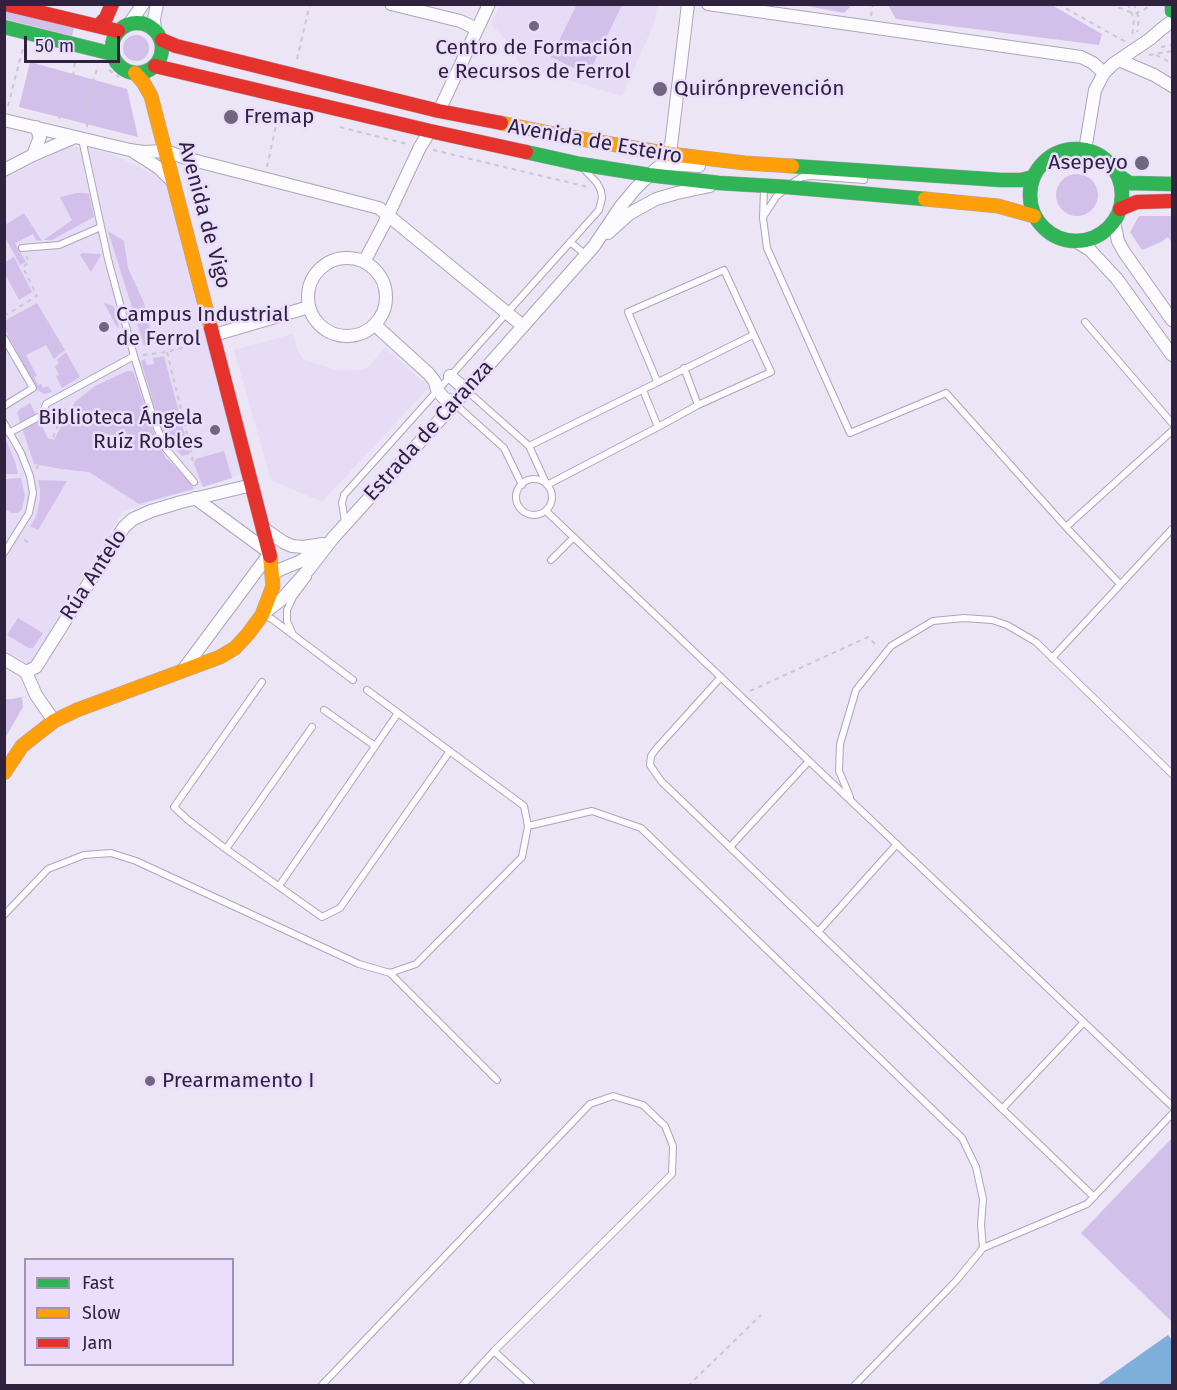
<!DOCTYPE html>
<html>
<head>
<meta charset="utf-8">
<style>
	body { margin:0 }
	#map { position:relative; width:1177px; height:1390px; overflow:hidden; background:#ebe5f5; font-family:"Fira Sans",sans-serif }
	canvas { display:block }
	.frame { position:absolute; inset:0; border:6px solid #2f223f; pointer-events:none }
	.legend { position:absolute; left:24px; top:1258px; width:210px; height:108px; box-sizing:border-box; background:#eadefc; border:2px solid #9f93b0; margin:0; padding:8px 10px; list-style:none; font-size:18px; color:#2f223f }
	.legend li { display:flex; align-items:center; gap:12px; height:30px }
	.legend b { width:30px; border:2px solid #9f93b0 }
	.scale { position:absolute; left:24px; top:36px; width:96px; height:27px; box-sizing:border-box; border:3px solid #2f223f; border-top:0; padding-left:8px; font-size:18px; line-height:21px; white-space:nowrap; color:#2f223f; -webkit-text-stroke:4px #eadefc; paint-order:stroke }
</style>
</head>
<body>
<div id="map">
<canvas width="1177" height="1390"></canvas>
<div class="frame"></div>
<ul class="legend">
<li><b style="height:8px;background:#30b455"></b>Fast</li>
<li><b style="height:8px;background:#ff9f0a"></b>Slow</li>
<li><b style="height:8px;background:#e5322d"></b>Jam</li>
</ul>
<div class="scale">50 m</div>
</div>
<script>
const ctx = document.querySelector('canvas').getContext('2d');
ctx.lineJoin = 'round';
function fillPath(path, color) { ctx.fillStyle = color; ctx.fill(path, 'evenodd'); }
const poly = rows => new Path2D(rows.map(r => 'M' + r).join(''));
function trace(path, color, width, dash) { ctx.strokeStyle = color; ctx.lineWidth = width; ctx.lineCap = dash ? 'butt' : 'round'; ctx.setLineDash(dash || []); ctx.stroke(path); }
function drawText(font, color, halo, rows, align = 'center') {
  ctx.font = font + ' "Fira Sans",sans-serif'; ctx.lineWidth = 5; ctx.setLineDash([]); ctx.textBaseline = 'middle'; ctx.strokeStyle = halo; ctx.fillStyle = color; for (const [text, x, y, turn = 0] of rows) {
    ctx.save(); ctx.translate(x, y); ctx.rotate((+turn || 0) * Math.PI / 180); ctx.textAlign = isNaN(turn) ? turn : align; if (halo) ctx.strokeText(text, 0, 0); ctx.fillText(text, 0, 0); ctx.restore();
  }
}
fillPath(poly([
	[500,5,659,5,656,11,655,21,622,96,521,66,510,45,491,24],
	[71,146,108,152,165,180,241,474,123,511,30,665,5,650,4,179],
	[293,334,297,349,304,360,340,371,360,370,368,367,385,348,429,387,322,502,271,480,234,350]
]), '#e6dcf5');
fillPath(poly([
	[577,4,622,5,588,75,551,57],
	[802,5,852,5,844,13],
	[888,5,1052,5,1102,34,1099,45,896,19],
	[5,11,74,27,72,36,5,19],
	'123 48a13 13 0 1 1 26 0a13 13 0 1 1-26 0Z',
	[30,62,127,89,138,137,19,107],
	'1056 195a21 21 0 1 1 42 0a21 21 0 1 1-42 0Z',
	[77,193,86,193,89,194,94,217,52,240,44,240,72,220,60,197],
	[24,213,42,241,36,240,33,234,15,243,26,262,20,265,5,237,5,225],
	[1139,216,1172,216,1172,243,1168,237,1161,242,1142,250,1130,232],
	[108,231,124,241,128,268,144,303,149,323,152,342,144,346],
	[82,253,100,254,101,255,91,272,80,255],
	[14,257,32,292,19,300,5,274,5,262],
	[37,303,65,350,54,359,46,345,26,355,37,376,34,377,38,385,41,384,43,388,48,386,52,392,44,394,37,390,5,330,4,321],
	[104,303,114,306,119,328,117,327],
	[66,352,80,377,62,388,56,376,59,375,55,367,59,363,57,360],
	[164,356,190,454,182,456,167,438,161,429,141,361,145,359,147,365,154,364,153,358],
	[127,371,133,371,158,444,166,458,187,478,194,489,139,504,89,472,61,469,34,464,17,413,20,409,30,403,48,438,54,440,66,416,75,402,95,386],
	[5,438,15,461,18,474,5,474],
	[224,451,232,478,203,487,194,464,196,459],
	[21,478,25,496,22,509,18,513,12,513,5,509,5,479],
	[38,480,67,481,38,530,30,526,36,517,40,499,40,489],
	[18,618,43,633,33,648,29,648,7,635],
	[22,697,23,707,5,738,5,699,13,699],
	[1172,1138,1172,1322,1081,1233]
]), '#d2c0eb');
fillPath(poly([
	[1168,1335,1172,1340,1172,1385,1097,1385]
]), '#7eafdb');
const lane = poly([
	[792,183,802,177,812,176,864,180],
	[764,189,763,218,767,248,850,433,946,393,1066,527,1120,584],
	[763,217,776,197,784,190],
	[570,242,586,255],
	[22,248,59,245,101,227],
	[1085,322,1172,423],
	[4,338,33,388,4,406],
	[134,356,155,423,166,449,194,482],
	[684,368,698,405],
	[466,390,529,446,547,485,658,427,698,405,771,372,724,270,628,312,657,381],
	[643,390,658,427],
	[455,404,504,448,522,485],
	[4,423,21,453,30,476,33,493,29,513,4,553],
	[9,433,42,415,46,404,134,356,108,259,82,139],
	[529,446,753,335],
	'516 497a18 18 0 1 1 36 0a18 18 0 1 1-36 0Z',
	[546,511,1172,1106],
	[345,522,342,503,344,495,599,210,602,198,601,191,597,183,584,169],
	[1066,527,1172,431],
	[551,560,574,537],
	[265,616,272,619,353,680],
	[293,635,287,621,287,610,293,597,308,577],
	[1052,658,1172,529],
	[721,677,656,749,651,756,650,765,661,781,1094,1197],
	[262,682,174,807,188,820,226,849,322,917,340,908,450,751],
	[367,690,524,806,528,826,592,811,641,828,962,1138,976,1167,983,1199,981,1225,983,1248,956,1281,854,1386],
	[324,710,375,746],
	[850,797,839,771,840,744,856,690,891,646,933,621,964,618,992,620,1007,625,1036,642,1172,774],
	[730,847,809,761],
	[226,849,312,727],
	[279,886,398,713],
	[4,915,48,869,84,855,111,853,136,861,359,964,390,973,416,964,522,857,528,826],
	[818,932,897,844],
	[390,973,497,1080],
	[1002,1109,1084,1022],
	[983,1248,1087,1204,1172,1114],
	[494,1351,532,1386],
	[321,1386,590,1104,613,1096,643,1105,665,1126,673,1146,672,1174,494,1351,462,1386]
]);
const street = poly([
	[391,4,460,21,477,29],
	[708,4,1081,57,1093,63,1104,73],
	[129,24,143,4],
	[155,30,154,19,157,4],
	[1119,60,1154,75,1172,86],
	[439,111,489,4],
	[4,120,130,150,143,152,165,151,189,159,379,208,523,326],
	[1085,150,1095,90,1104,73,1113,64,1150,39,1159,31,1172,21],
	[134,152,159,168,172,181],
	[670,154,688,4],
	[33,155,40,137,36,127],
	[4,170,33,155,75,137],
	[1114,222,1118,241,1124,252,1172,320],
	[608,233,629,214,656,199,677,193,710,186],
	[1077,242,1090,250,1117,279,1172,355],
	'308 297a39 39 0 1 1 78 0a39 39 0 1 1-78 0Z',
	[364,262,383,226,420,147,430,131],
	[375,325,429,374,435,382,437,390,444,398,455,403],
	[214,335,309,307],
	[450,376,466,390],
	[263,528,283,542,292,546,303,547,323,544],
	[273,575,279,570,301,561,320,548],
	[263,614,282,599,309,569,333,538,455,403,594,246,621,206,636,188,657,168,664,164,699,166],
	[4,659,26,672,36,695,54,721],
	[183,670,270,553,195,498],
	[26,672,36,667,124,527,133,519,151,511,181,502,252,485]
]);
const fast = poly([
	[1172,4,1172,11],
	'112 48a25 25 0 1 1 50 0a25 25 0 1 1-50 0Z',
	[4,27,113,54],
	'1030 195a46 46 0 1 1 92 0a46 46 0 1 1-92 0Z',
	[526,152,580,164,649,175,719,183,787,187,925,199],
	[792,166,1001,180,1021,180,1033,177],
	[1118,175,1129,183,1172,184]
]);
const slow = poly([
	[135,73,143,82,151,96,211,328],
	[501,123,564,136,670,154,745,163,792,166],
	[925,199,998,206,1034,216],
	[4,773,22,746,54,721,77,710,220,657,235,648,248,634,262,615,273,586,270,556]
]);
const jam = poly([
	[5,4,118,31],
	[98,26,106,18,112,4],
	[162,40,176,46,439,111,501,123],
	[155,66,430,131,526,152],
	[1120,209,1137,202,1172,201],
	[211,328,270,556]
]);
trace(lane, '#ada5b9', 8);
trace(street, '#ada5b9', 14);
trace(fast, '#ada5b9', 15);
trace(slow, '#ada5b9', 15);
trace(jam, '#ada5b9', 15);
trace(poly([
	[1058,4,1124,41,1127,40],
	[1110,4,1132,13,1137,13,1144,10,1151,4],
	[1127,4,1130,8,1134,20,1132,36],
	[1134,4,1139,19,1137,32],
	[871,16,873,4],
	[1161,47,1172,45],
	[1149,55,1172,51],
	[1156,55,1172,63],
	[297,59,310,4],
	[109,70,119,77],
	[8,106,23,48],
	[59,119,73,77,75,61],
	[87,127,89,92,98,67],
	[340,127,407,144],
	[433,150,588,187],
	[267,167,279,111],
	[4,316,37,296,23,267,29,262,26,256],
	[167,352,192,455,193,466],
	[143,355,167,352,199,343],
	[36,469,46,454,67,404],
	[24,540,30,543],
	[750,691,868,637,878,647],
	[688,1386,761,1315]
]), '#ccc8d0', 2, [4.5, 4.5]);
trace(lane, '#fcfbfe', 6);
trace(street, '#fcfbfe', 12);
trace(fast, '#30b455', 14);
trace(slow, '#ff9f0a', 14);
trace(jam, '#e5322d', 14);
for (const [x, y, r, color] of [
	[534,26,6,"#71667f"],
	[660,89,8,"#71667f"],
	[231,117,8,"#71667f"],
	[1142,163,8,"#71667f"],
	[104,327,6,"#71667f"],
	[215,430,6,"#71667f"],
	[150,1081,6,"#71667f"]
]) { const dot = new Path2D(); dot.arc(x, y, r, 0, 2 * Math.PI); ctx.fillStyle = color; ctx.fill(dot); trace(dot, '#eadefc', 2); }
drawText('21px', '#2f223f', '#eadefc', [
	["Centro de Formación",534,48,"center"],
	["e Recursos de Ferrol",534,72,"center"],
	["Quirónprevención",674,89],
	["Fremap",244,117],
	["Asepeyo",1128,163,"right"],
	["Campus Industrial",116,315],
	["de Ferrol",116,339],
	["Biblioteca Ángela",203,418,"right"],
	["Ruíz Robles",203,442,"right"],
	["Prearmamento I",162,1081]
], 'left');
drawText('21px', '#2f223f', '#eadefc', [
	["Avenida de Esteiro",595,142,10],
	["Avenida de Vigo",204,215,75],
	["Estrada de Caranza",429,431,-48],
	["Rúa Antelo",94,575,-57]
]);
</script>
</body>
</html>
